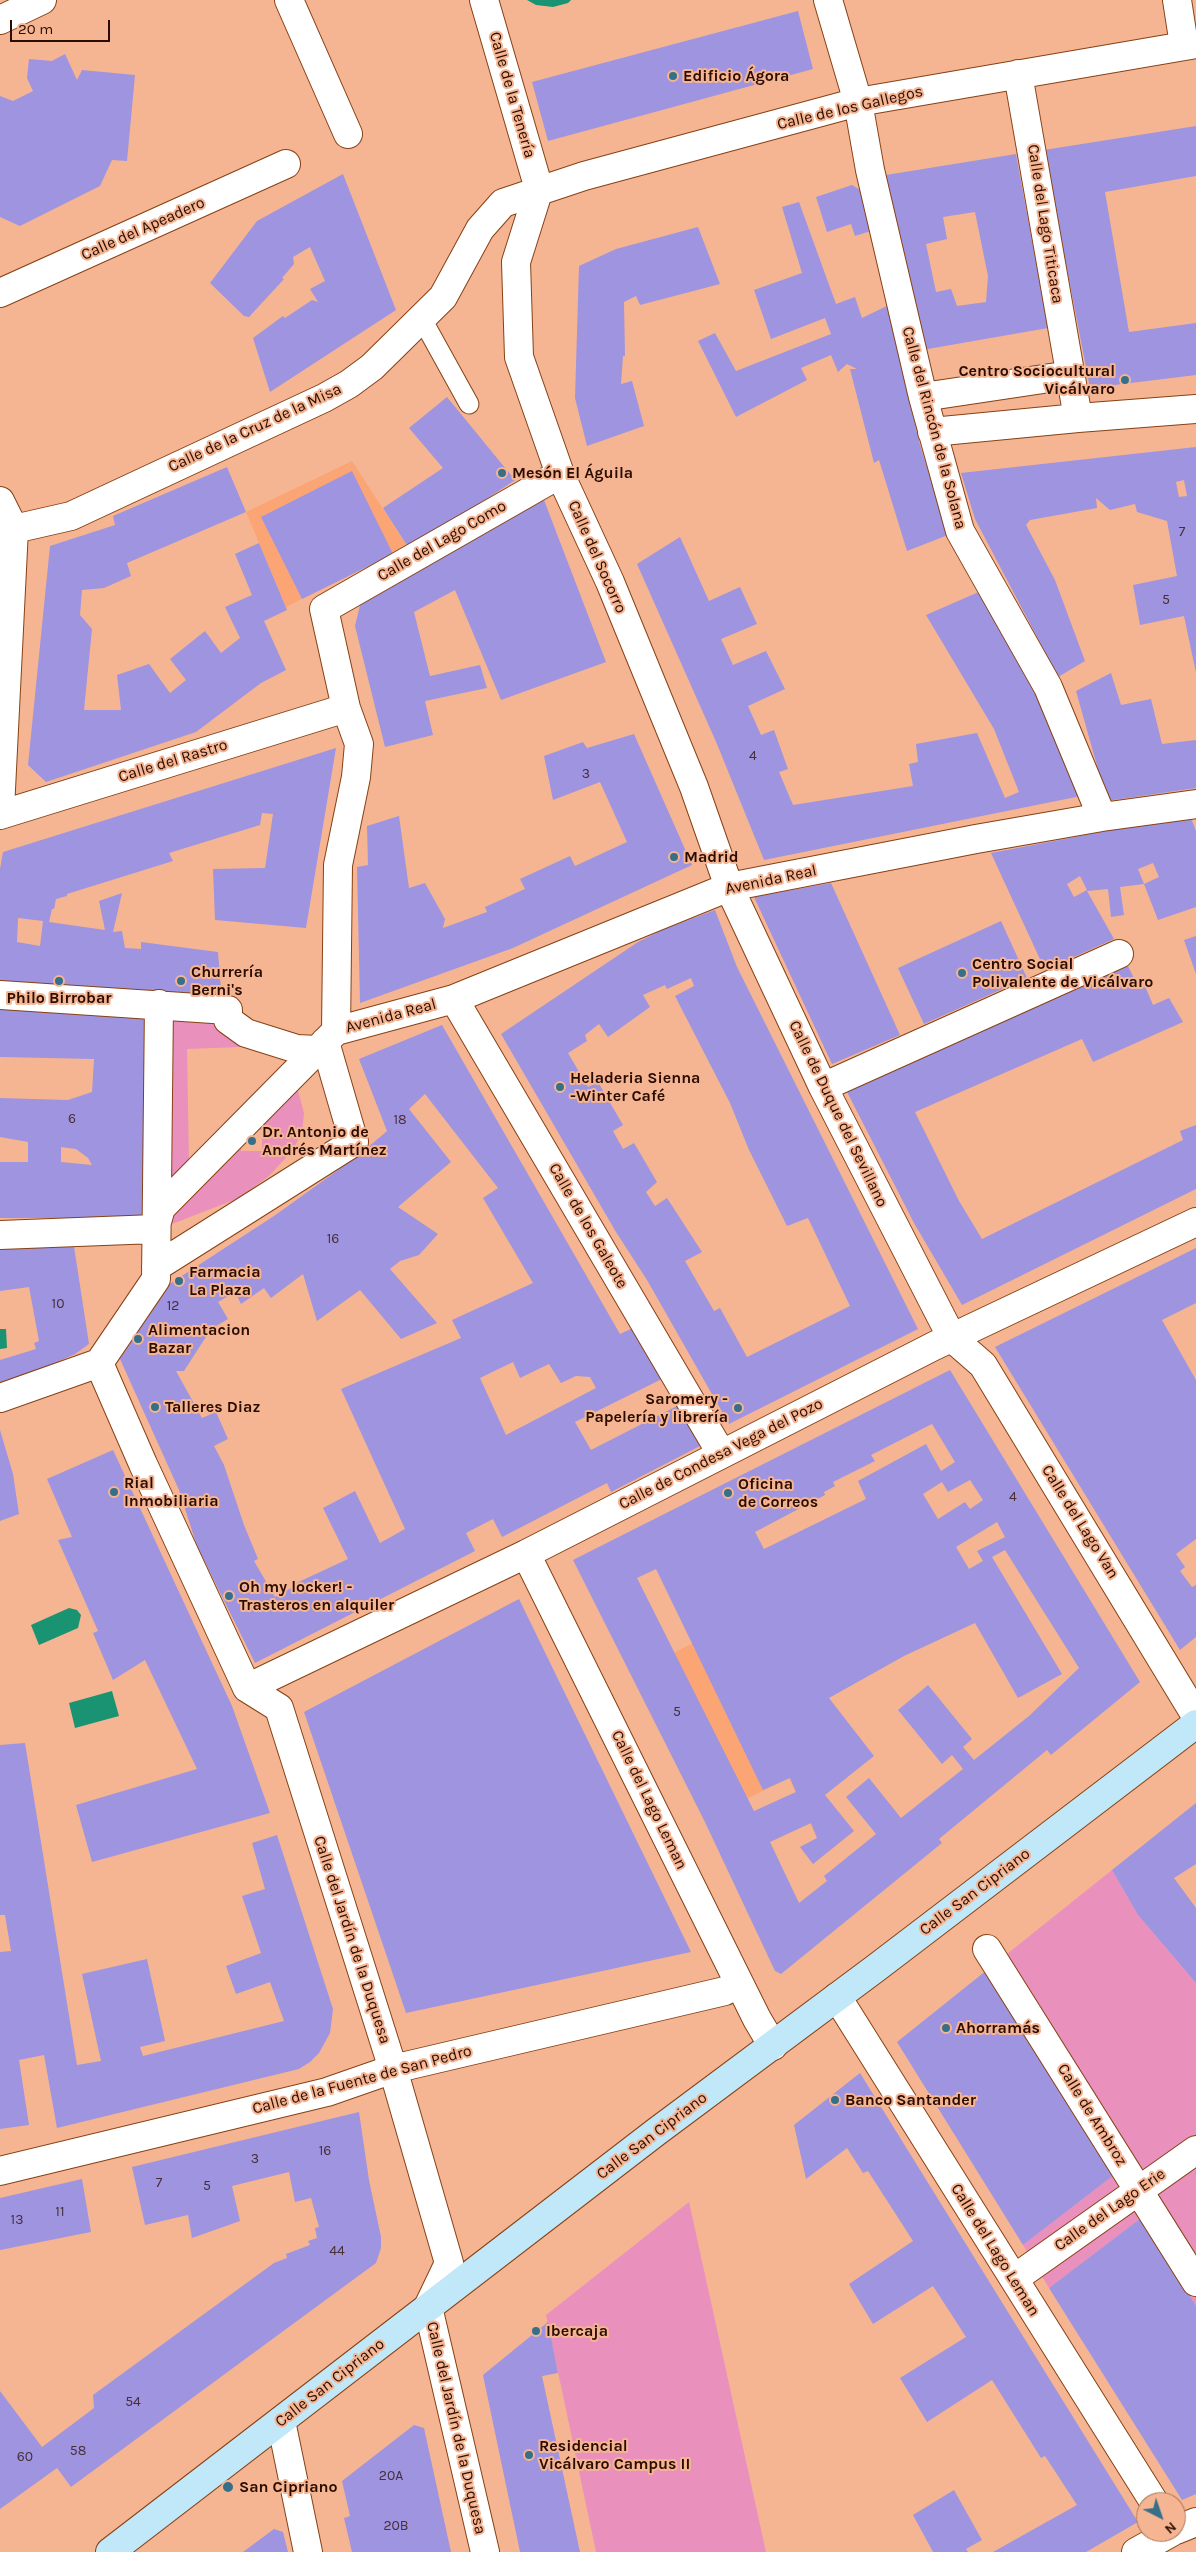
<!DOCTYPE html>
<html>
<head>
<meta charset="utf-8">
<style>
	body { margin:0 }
	#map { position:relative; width:1196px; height:2552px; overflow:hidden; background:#f5b593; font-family:Karla,sans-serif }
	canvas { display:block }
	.north { position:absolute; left:1136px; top:2492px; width:50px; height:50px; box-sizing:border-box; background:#f5b593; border:1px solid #a47258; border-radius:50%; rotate:139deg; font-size:14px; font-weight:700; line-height:20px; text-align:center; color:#2a0d00 }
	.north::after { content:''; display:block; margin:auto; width:18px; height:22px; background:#356f88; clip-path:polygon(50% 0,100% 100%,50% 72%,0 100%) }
	.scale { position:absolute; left:10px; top:20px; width:100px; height:22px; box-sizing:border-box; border:2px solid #2a0d00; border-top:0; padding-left:6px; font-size:15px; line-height:18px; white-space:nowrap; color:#2a0d00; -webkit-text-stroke:4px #f5b593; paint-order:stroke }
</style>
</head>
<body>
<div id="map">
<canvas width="1196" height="2552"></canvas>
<div class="north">N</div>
<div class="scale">20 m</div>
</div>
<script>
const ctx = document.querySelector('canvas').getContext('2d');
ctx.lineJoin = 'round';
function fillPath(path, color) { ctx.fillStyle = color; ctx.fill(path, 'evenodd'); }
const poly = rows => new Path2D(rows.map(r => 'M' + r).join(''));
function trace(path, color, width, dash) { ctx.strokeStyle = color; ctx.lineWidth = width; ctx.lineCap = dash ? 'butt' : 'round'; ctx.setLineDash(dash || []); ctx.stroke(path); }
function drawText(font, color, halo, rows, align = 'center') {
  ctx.font = font + ' Karla,sans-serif'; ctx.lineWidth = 4; ctx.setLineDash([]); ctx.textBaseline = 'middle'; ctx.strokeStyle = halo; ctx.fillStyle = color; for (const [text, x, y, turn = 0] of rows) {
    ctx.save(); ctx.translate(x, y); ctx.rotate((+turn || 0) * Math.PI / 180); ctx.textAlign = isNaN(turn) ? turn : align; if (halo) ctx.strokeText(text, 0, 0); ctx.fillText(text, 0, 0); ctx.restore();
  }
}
fillPath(poly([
	[352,461,407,546,286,607,246,512],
	[693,1643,854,1831,813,1864,800,1847,817,1838,789,1778,704,1820,631,1675]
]), '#fba575');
fillPath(poly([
	[162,1016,234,1024,241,1042,240,1047,187,1049,189,1164,160,1195],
	[297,1087,304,1113,302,1132,293,1150,269,1176,239,1198,167,1226,162,1220,241,1140,241,1151,262,1151,262,1130,252,1130],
	[1112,1870,1138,1915,1196,1983,1196,2306,1141,2218,1049,2288,1023,2245,1114,2175,987,1970],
	[689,2202,766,2552,596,2552,546,2315]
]), '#ea90bd');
fillPath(poly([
	[527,0,571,0,568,3,553,7,536,5],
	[0,1329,6,1329,7,1348,0,1349],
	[69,1608,77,1610,81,1615,78,1628,39,1645,31,1625],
	[112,1691,119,1716,75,1728,69,1703]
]), '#1a9373');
fillPath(poly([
	[798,11,813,69,548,141,532,82],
	[65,54,77,80,82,70,135,75,127,161,112,160,100,186,20,226,0,217,0,96,13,101,33,91,27,78,29,59,52,61],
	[1196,126,1196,176,1105,192,1129,332,1196,323,1196,375,1090,388,1044,150],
	[1016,154,1048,328,922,350,886,175],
	[975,212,988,276,986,302,957,306,951,289,936,292,926,244,947,239,943,217],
	[343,174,396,310,270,392,253,338,283,316,285,318,312,300,318,302,310,289,325,281,310,247,293,257,294,264,282,278,284,279,249,317,244,316,210,283,257,221],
	[852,185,862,191,874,230,855,236,851,224,827,232,816,197],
	[799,202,836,304,855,297,862,318,891,304,897,349,920,445,948,535,907,551,879,460,874,463,850,369,857,369,847,364,838,372,831,355,801,368,807,380,736,417,698,341,715,333,736,371,831,334,825,318,771,339,754,290,802,273,782,207],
	[698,227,720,284,640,305,636,296,624,302,625,356,623,356,621,384,632,381,644,426,587,446,575,398,579,266,616,249],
	[447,397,515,480,410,550,383,508,443,468,409,428],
	[1196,447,1196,673,1184,616,1140,625,1133,585,1177,576,1167,521,1137,512,1135,504,1110,510,1096,498,1097,508,1030,520,1026,525,1055,580,1085,661,1058,677,975,519,961,473],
	[1184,480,1187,496,1179,497,1176,482],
	[227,467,246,512,127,563,131,576,104,588,82,590,80,615,92,629,84,710,121,710,117,675,149,664,170,693,186,680,170,659,205,631,221,653,240,638,225,607,252,595,235,554,259,543,287,610,264,621,286,670,261,683,196,732,46,782,28,765,50,546,115,525,113,516],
	[352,471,393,554,302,599,261,517],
	[544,500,606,662,501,700,455,590,414,612,430,676,480,665,487,688,425,701,433,735,385,747,355,626,362,597],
	[680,537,709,601,740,587,757,624,721,639,733,665,766,651,785,689,748,706,761,735,774,730,788,769,779,772,793,805,913,786,909,764,918,762,916,744,977,733,1005,798,1019,792,994,729,926,615,981,591,1025,667,1086,795,764,860,717,744,637,564],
	[1111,673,1121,705,1151,699,1162,744,1196,740,1196,788,1107,801,1076,691],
	[634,734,692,865,513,948,360,1003,357,867,368,865,367,826,399,816,409,888,425,883,445,919,443,928,487,912,485,907,525,889,520,879,570,856,575,866,627,842,600,782,553,800,544,756,583,742,587,748],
	[336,748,306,928,215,920,213,869,265,868,273,814,262,813,260,825,169,853,173,861,67,894,67,896,56,899,54,909,52,909,49,922,105,930,99,901,122,893,113,932,122,931,125,948,141,949,141,942,218,952,222,1002,0,983,0,869,3,852],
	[18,918,43,921,40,946,17,942],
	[1191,818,1196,831,1196,907,1158,920,1144,884,1159,877,1153,863,1138,869,1144,884,1120,887,1124,915,1111,917,1108,889,1087,891,1114,939,1045,970,991,853,1122,828],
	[1080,876,1087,890,1074,897,1067,884],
	[831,883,900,1035,832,1064,754,897],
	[715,910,737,967,918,1329,729,1424,647,1280,616,1232,501,1034,638,942,662,930],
	[691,978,694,986,675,996,730,1103,749,1150,787,1226,808,1218,850,1306,747,1357,720,1308,714,1311,685,1261,702,1252,667,1198,655,1206,646,1192,657,1182,634,1143,623,1149,613,1131,623,1125,598,1082,588,1087,568,1053,587,1041,585,1035,599,1024,608,1037,650,1007,643,995,665,985,667,989],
	[1001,921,1027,978,924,1024,898,968],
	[1196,936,1196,974,1184,940],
	[1128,966,1139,989,1145,986,1153,1005,1169,998,1183,1022,1093,1062,1082,1039,915,1112,959,1201,982,1239,1183,1140,1180,1131,1196,1125,1196,1189,962,1305,914,1223,845,1088],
	[0,1005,144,1007,144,1218,0,1218,0,1162,28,1162,28,1142,0,1137,0,1098,68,1100,92,1092,94,1059,0,1057],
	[61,1147,76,1149,88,1158,92,1165,61,1162],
	[442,1025,620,1334,637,1326,664,1378,575,1422,591,1450,679,1405,700,1446,611,1492,607,1483,502,1537,493,1519,466,1533,475,1551,255,1663,197,1546,179,1490,120,1359,171,1283,274,1216,359,1155,387,1131,359,1059],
	[425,1094,498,1188,483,1198,533,1283,452,1320,461,1338,341,1389,405,1529,380,1543,355,1491,323,1508,348,1559,292,1585,293,1587,275,1597,254,1561,258,1559,244,1525,224,1465,214,1446,228,1439,216,1412,202,1418,176,1371,184,1371,211,1329,228,1319,218,1302,235,1292,241,1304,264,1288,271,1298,303,1274,317,1321,360,1290,401,1339,437,1323,390,1269,400,1261,419,1255,438,1234,398,1207,451,1162,409,1109],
	[513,1362,520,1378,549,1364,561,1383,576,1376,590,1377,596,1388,506,1435,480,1378],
	[73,1240,89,1344,75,1354,46,1367,0,1382,0,1360,36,1349,34,1343,39,1341,29,1287,0,1291,0,1247],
	[1196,1248,1196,1303,1162,1320,1196,1380,1196,1539,1176,1554,1185,1567,1180,1571,1192,1587,1196,1585,1196,1637,1180,1650,995,1347],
	[950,1370,1140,1682,1051,1755,1047,1750,939,1839,942,1843,781,1974,775,1971,704,1820,573,1560],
	[932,1424,955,1462,941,1471,926,1444,858,1481,866,1499,764,1549,755,1532,825,1495,824,1492,835,1486,833,1482,875,1461,871,1455],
	[970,1480,983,1500,970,1509,965,1502,938,1519,923,1494,942,1482,948,1492],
	[997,1522,1005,1537,977,1551,983,1561,969,1569,956,1547],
	[1005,1550,1079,1668,1029,1716,974,1760,963,1747,972,1739,928,1685,898,1710,942,1764,952,1755,963,1769,901,1818,869,1778,846,1797,876,1834,824,1876,827,1881,799,1903,770,1842,811,1823,817,1838,800,1847,813,1864,854,1831,825,1795,874,1756,829,1698,904,1656,975,1623,1018,1698,1062,1674,992,1557],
	[656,1569,763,1790,790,1778,796,1792,754,1811,637,1578],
	[0,1430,13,1474,19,1514,0,1521],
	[113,1450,232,1706,270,1813,92,1862,76,1805,197,1769,145,1660,113,1680,93,1633,98,1631,58,1540,72,1537,47,1479],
	[519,1599,691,1952,406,2013,304,1712],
	[25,1743,77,2065,101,2061,82,1974,147,1959,165,2041,140,2047,143,2056,284,2021,270,1982,236,1994,226,1966,261,1953,242,1896,265,1889,252,1843,277,1835,333,2009,330,2033,319,2053,310,2062,299,2069,57,2128,44,2055,19,2060,29,2125,0,2129,0,1952,11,1951,5,1915,0,1915,0,1745],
	[1196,1803,1196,1864,1174,1878,1196,1908,1196,1983,1138,1915,1112,1870],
	[987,1970,1114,2175,1023,2245,897,2042],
	[860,2073,1138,2522,1086,2552,993,2552,1077,2505,1045,2456,1041,2458,992,2380,927,2422,900,2378,966,2337,933,2286,873,2324,849,2284,913,2241,868,2171,863,2173,847,2148,806,2179,794,2125],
	[359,2112,369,2180,381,2237,381,2248,376,2263,71,2487,57,2468,0,2509,0,2391,42,2447,94,2408,93,2395,274,2263,287,2258,286,2254,310,2245,308,2241,317,2238,315,2228,319,2227,311,2198,295,2202,289,2172,232,2186,240,2221,192,2238,188,2215,145,2225,132,2167],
	[82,2179,91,2232,0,2250,0,2198],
	[1141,2218,1196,2306,1196,2494,1182,2500,1049,2288],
	[548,2322,558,2373,542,2376,580,2552,520,2552,483,2375],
	[414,2425,424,2428,451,2552,352,2552,344,2518,350,2516,342,2481],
	[954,2490,982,2540,966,2549,968,2552,933,2552,913,2515],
	[274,2529,283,2532,288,2552,243,2552]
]), '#9e94e0');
const lane = poly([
	[422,319,469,404]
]);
const street = poly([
	[289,0,348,134],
	[484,0,539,189],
	[828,0,858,102,870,170,923,397,960,531,1048,687,1102,817],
	[1177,0,1184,45],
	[0,20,42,0],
	[539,189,516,262,519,357,560,474,610,582,694,787,729,887,823,1087,952,1338,983,1365,1196,1716],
	[0,293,286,164],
	[923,397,1070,375],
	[1078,418,1196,409],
	[932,432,1078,418,1018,74],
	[0,501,14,529],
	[0,527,14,529,71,516,324,398,349,384,372,367,443,297,480,229,503,203,584,176,858,102,1196,44],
	[0,809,14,529],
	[0,815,346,708],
	[0,995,228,1010,228,1020,246,1033,297,1049,317,1050],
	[454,999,721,1453],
	[336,1031,338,865,356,777,359,744,346,708,324,609,560,474],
	[823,1087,1119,954],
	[155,1229,161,1208,336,1031,454,999,729,887,976,839,1102,817,1196,804],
	[0,1235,155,1229],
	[156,1267,354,1142,325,1042],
	[99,1363,143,1464,247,1688,279,1708,393,2069,449,2263,428,2307,485,2552],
	[99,1363,156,1279,159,1004],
	[0,1398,99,1363],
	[526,1554,757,2019,773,2046],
	[247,1688,526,1554,934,1346,1196,1222],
	[987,1949,1196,2282],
	[837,1997,1154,2502],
	[0,2171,327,2092,393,2069,725,1991],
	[1025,2271,1196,2150],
	[281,2421,308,2552],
	[1176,2530,1196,2522],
	[1136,2552,1172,2532]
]);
const secondary = poly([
	[110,2552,656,2132,876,1968,1196,1724]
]);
trace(lane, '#874114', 21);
trace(street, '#874114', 30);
trace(secondary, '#874114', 30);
trace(lane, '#fff', 19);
trace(street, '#fff', 28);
trace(secondary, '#c0e8f8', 28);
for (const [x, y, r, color] of [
	[673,76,5,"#356f88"],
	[1125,380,5,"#356f88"],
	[502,473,5,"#356f88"],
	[674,857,5,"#356f88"],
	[962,973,5,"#356f88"],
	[59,981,5,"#356f88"],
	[181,981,5,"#356f88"],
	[560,1087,5,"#356f88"],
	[252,1141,5,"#356f88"],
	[179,1281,5,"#356f88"],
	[138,1339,5,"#356f88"],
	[155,1407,5,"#356f88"],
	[738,1408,5,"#356f88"],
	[114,1492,5,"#356f88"],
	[728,1493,5,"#356f88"],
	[229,1596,5,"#356f88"],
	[946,2028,5,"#356f88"],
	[835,2100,5,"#356f88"],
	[536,2331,5,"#356f88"],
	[529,2455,5,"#356f88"],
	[228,2487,6,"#356f88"]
]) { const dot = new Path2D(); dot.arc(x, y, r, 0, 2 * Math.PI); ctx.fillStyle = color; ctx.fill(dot); trace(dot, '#f5b593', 2); }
drawText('14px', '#472f38', null, [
	["7",1182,532],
	["5",1166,600],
	["4",753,756],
	["3",586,774],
	["6",72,1119],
	["18",400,1120],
	["16",333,1239],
	["10",58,1304],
	["12",173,1306],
	["4",1013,1497],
	["5",677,1712],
	["16",325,2151],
	["3",255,2159],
	["7",159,2183],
	["5",207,2186],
	["11",60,2212],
	["13",17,2220],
	["44",337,2251],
	["54",133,2402],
	["58",78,2451],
	["60",25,2457],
	["20A",391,2476],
	["20B",396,2526]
]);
drawText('bold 16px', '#2a0d00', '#f5b593', [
	["Edificio Ágora",683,76],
	["Centro Sociocultural",1115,371,"right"],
	["Vicálvaro",1115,389,"right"],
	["Mesón El Águila",512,473],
	["Madrid",684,857],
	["Centro Social",972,964],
	["Polivalente de Vicálvaro",972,982],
	["Churrería",191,972],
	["Berni's",191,990],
	["Philo Birrobar",59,998,"center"],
	["Heladeria Sienna",570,1078],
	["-Winter Café",570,1096],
	["Dr. Antonio de",262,1132],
	["Andrés Martínez",262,1150],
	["Farmacia",189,1272],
	["La Plaza",189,1290],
	["Alimentacion",148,1330],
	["Bazar",148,1348],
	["Saromery -",728,1399,"right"],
	["Papelería y librería",728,1417,"right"],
	["Talleres Diaz",165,1407],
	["Rial",124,1483],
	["Inmobiliaria",124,1501],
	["Oficina",738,1484],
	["de Correos",738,1502],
	["Oh my locker! -",239,1587],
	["Trasteros en alquiler",239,1605],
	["Ahorramás",956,2028],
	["Banco Santander",845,2100],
	["Ibercaja",546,2331],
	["Residencial",539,2446],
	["Vicálvaro Campus II",539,2464],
	["San Cipriano",239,2487]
], 'left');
drawText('16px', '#2a0d00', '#f5b593', [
	["Calle de la Tenería",512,95,74],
	["Calle de los Gallegos",850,108,-13],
	["Calle del Lago Titicaca",1045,224,81],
	["Calle del Apeadero",143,229,-24],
	["Calle de la Cruz de la Misa",255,428,-25],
	["Calle del Rincón de la Solana",934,428,75],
	["Calle del Lago Como",442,541,-30],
	["Calle del Socorro",597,557,66],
	["Calle del Rastro",173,761,-17],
	["Avenida Real",771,880,-12],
	["Avenida Real",391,1016,-15],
	["Calle de Duque del Sevillano",838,1114,64],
	["Calle de los Galeote",588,1226,60],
	["Calle de Condesa Vega del Pozo",721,1454,-27],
	["Calle del Lago Van",1080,1522,58],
	["Calle del Lago Leman",649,1800,64],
	["Calle San Cipriano",975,1892,-37],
	["Calle del Jardín de la Duquesa",352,1940,72],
	["Calle de la Fuente de San Pedro",362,2080,-15],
	["Calle de Ambroz",1092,2115,58],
	["Calle San Cipriano",652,2136,-37],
	["Calle del Lago Erie",1110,2210,-35],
	["Calle del Lago Leman",995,2250,58],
	["Calle San Cipriano",330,2383,-38],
	["Calle del Jardín de la Duquesa",456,2428,77]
]);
</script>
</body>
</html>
